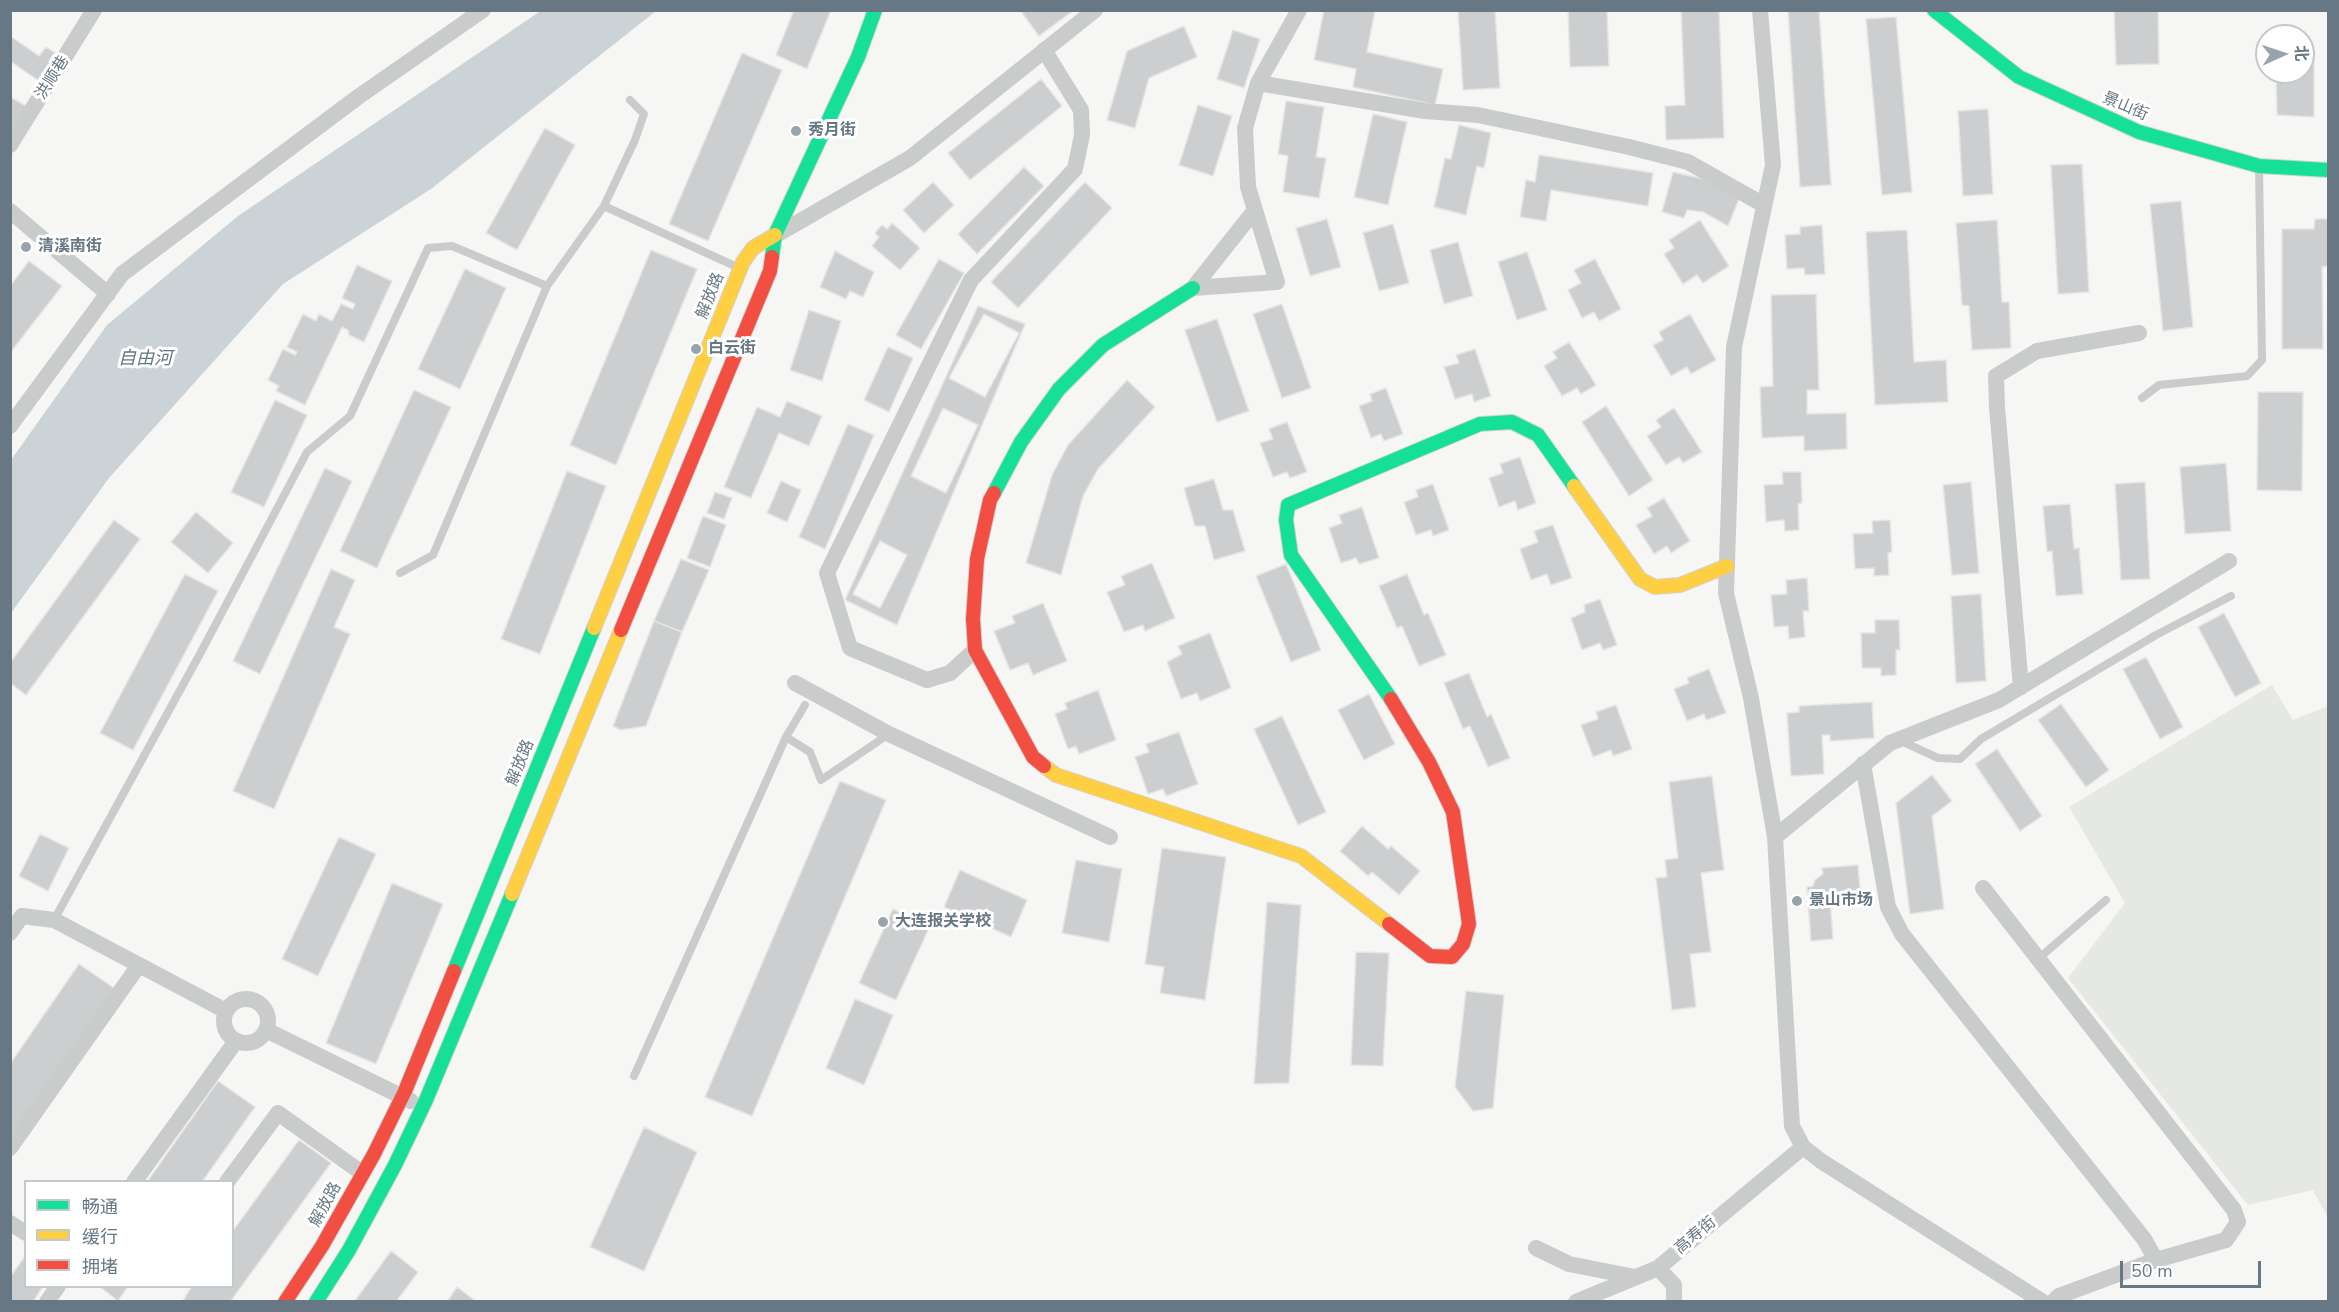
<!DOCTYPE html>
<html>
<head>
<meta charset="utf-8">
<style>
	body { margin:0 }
	#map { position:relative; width:2339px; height:1312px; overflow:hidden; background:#f6f6f5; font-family:"Nunito Sans","Noto Sans SC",sans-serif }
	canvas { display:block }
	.frame { position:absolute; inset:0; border:12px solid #677783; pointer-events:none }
	.legend { position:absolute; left:24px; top:1180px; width:210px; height:108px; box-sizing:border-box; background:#fff; border:2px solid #c2c9cd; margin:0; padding:8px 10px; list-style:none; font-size:18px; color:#677783 }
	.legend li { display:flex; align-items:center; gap:12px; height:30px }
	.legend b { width:30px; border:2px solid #c2c9cd }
	.north { position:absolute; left:2255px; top:24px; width:60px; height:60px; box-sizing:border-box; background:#fff; border:2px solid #c2c9cd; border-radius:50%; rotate:87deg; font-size:16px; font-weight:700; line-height:24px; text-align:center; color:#677783 }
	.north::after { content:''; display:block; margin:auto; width:21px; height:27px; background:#99a3ab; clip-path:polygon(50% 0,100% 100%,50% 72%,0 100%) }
	.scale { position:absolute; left:2120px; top:1261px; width:141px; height:27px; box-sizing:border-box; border:3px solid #677783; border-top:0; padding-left:8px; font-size:18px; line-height:21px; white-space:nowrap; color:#677783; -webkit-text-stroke:4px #fff; paint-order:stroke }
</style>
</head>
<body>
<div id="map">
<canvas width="2339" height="1312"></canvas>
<div class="frame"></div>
<ul class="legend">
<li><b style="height:8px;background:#16e098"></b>畅通</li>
<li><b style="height:8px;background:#ffcf43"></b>缓行</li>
<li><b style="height:8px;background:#f24e42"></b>拥堵</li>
</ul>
<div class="north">北</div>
<div class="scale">50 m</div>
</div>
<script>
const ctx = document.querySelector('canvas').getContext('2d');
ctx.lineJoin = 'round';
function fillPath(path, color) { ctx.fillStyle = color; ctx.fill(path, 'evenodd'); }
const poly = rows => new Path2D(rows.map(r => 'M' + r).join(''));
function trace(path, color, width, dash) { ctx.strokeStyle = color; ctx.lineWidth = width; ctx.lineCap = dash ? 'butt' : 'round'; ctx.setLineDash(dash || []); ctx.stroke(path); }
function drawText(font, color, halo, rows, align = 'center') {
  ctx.font = font + ' "Nunito Sans","Noto Sans SC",sans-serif'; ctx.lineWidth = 6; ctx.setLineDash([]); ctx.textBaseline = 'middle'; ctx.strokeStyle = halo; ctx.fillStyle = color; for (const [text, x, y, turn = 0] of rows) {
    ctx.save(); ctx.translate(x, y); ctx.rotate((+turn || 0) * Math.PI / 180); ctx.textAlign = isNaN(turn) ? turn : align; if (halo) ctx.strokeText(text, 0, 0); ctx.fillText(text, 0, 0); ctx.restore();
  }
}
fillPath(poly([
	[2272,685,2293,720,2328,706,2328,1218,2313,1190,2248,1205,2068,978,2125,903,2069,807]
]), '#e6e8e3');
fillPath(poly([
	[542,10,656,11,431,189,283,284,109,478,11,613,11,460,107,325,238,216]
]), '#cbd3d6');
const building = poly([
	[794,10,831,10,807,69,776,55,794,10],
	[1020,10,1074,10,1039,36,1020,10],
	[1324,10,1375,10,1367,52,1443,69,1435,105,1353,87,1356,69,1314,60,1324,10],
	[1458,10,1495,10,1500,88,1463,90,1458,10],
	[1568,10,1607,10,1609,66,1570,67,1568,10],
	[1681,10,1719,10,1724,138,1666,140,1665,106,1685,105,1681,10],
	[1788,10,1819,10,1831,185,1800,187,1788,10],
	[2114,10,2158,10,2159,64,2116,65,2114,10],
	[1896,17,1912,192,1882,195,1866,19,1896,17],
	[1184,26,1197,57,1149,78,1135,128,1107,120,1127,51,1184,26],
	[1233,30,1260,39,1244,88,1217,79,1233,30],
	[10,36,39,56,46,47,60,56,42,83,10,61,10,36],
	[2303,52,2314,52,2314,117,2277,115,2276,72,2303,72,2303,52],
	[742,53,782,70,708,241,669,224,742,53],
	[1041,79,1062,106,970,180,948,153,1041,79],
	[10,97,28,107,10,137,10,97],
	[1286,101,1324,107,1316,157,1326,158,1319,198,1283,192,1288,156,1278,154,1286,101],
	[1198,105,1232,116,1213,176,1179,165,1198,105],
	[1988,109,1993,194,1963,196,1958,111,1988,109],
	[1373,114,1407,122,1388,205,1354,197,1373,114],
	[1459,125,1491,133,1484,168,1477,166,1466,215,1434,207,1445,158,1451,159,1459,125],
	[545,128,575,145,517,250,486,233,545,128],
	[1539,155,1653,173,1648,206,1551,190,1546,221,1520,217,1526,180,1535,182,1539,155],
	[2082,164,2089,292,2058,294,2051,165,2082,164],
	[1024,167,1044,186,977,254,958,234,1024,167],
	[1673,172,1713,181,1739,199,1728,226,1703,212,1687,210,1684,218,1662,212,1673,172],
	[933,182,954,205,924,233,903,210,933,182],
	[1085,182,1112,208,1018,308,991,282,1085,182],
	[2181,201,2193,327,2163,331,2150,204,2181,201],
	[1327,219,1341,267,1310,276,1296,228,1327,219],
	[2315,219,2328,219,2328,266,2322,267,2323,349,2282,349,2282,229,2314,229,2315,219],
	[1700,220,1729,266,1703,283,1697,275,1683,284,1664,254,1674,248,1669,240,1700,220],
	[1997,220,2002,302,2009,302,2011,348,1972,350,1969,306,1962,305,1956,223,1997,220],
	[892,223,920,248,900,270,872,246,879,237,875,233,882,225,887,229,892,223],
	[1393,224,1409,283,1379,291,1363,233,1393,224],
	[1822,225,1825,274,1805,275,1804,268,1787,269,1785,235,1800,234,1800,227,1822,225],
	[1907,230,1914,362,1946,360,1948,402,1875,405,1866,232,1907,230],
	[1458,242,1473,296,1444,304,1430,250,1458,242],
	[651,250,697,269,616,465,570,445,651,250],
	[835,251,874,272,863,297,850,291,846,299,820,287,835,251],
	[1527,252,1547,310,1517,320,1498,262,1527,252],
	[939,259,964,273,921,349,896,335,939,259],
	[1595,259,1621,309,1599,321,1594,312,1582,318,1568,290,1581,283,1574,270,1595,259],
	[29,261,62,286,10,353,10,286,29,261],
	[357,265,392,281,364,342,349,335,348,330,342,327,305,405,276,391,279,386,268,380,283,349,295,355,297,352,287,347,303,314,316,321,319,314,332,321,341,304,353,309,355,304,342,298,357,265],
	[465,269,506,288,460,389,418,369,465,269],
	[1816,294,1819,390,1807,390,1807,414,1846,413,1847,449,1804,451,1804,436,1762,438,1760,387,1773,386,1771,295,1816,294],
	[1282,304,1311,388,1282,398,1253,314,1282,304],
	[978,306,1025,324,897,625,845,600,978,306],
	[809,310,841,321,822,381,790,370,809,310],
	[984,314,1019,333,985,397,949,378,984,314],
	[1690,314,1716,360,1691,374,1687,367,1671,376,1653,345,1663,340,1659,332,1690,314],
	[1217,319,1249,411,1217,422,1185,330,1217,319],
	[1569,342,1596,385,1581,394,1577,388,1562,396,1544,366,1557,358,1553,352,1569,342],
	[888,347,913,358,889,412,864,400,888,347],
	[1475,349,1491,396,1474,402,1472,394,1455,399,1444,367,1459,363,1456,355,1475,349],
	[1127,380,1155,407,1098,469,1083,496,1061,575,1026,563,1052,475,1068,445,1127,380],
	[1386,388,1403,434,1384,441,1381,434,1371,438,1359,406,1372,401,1370,394,1386,388],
	[414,390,451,407,377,568,340,551,414,390],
	[2258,392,2303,392,2302,491,2257,490,2258,392],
	[275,400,307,415,264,507,231,492,275,400],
	[787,401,822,416,809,446,779,433,751,498,724,487,757,407,780,417,787,401],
	[1606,406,1653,480,1629,496,1582,422,1606,406],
	[943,408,978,425,946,493,911,476,943,408],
	[1674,408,1702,452,1683,463,1679,457,1666,465,1647,436,1661,427,1656,420,1674,408],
	[1287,422,1307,472,1290,478,1287,472,1273,477,1260,443,1273,439,1269,429,1287,422],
	[848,424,874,435,825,549,799,537,848,424],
	[1520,457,1536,503,1518,510,1515,501,1499,507,1489,478,1503,473,1500,464,1520,457],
	[2226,463,2231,531,2185,534,2180,467,2226,463],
	[325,468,352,481,260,674,233,661,325,468],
	[567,471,606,486,540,654,501,639,567,471],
	[1782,472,1801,472,1802,503,1798,504,1799,530,1785,531,1784,520,1766,522,1764,485,1783,484,1782,472],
	[1214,479,1223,510,1233,510,1245,551,1214,560,1205,526,1195,526,1184,488,1214,479],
	[781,481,801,490,787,522,767,513,781,481],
	[1971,482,1979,573,1952,575,1943,485,1971,482],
	[2145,482,2150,579,2121,580,2115,484,2145,482],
	[1433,484,1449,530,1433,536,1431,530,1416,535,1404,502,1418,497,1416,490,1433,484],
	[715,492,732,498,724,519,707,513,715,492],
	[1664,498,1690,541,1671,553,1667,546,1654,554,1636,525,1652,516,1647,508,1664,498],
	[2070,504,2074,549,2079,548,2083,594,2056,596,2052,551,2047,552,2043,506,2070,504],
	[1362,507,1379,558,1359,564,1356,558,1341,563,1329,528,1342,523,1339,515,1362,507],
	[196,512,233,543,208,573,171,542,196,512],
	[703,516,726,525,710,567,687,558,703,516],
	[114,520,140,539,26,695,10,683,10,663,114,520],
	[1890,520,1892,552,1888,553,1889,575,1874,576,1874,568,1855,569,1853,534,1873,533,1872,521,1890,520],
	[1553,525,1572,578,1551,585,1547,574,1531,580,1520,549,1538,542,1534,531,1553,525],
	[880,541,907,555,880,608,853,594,880,541],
	[681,559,709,570,682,632,654,621,681,559],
	[1152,563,1175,618,1145,631,1143,625,1124,632,1107,592,1125,585,1121,576,1152,563],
	[1286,564,1321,650,1291,662,1256,576,1286,564],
	[331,569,355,580,334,627,350,634,274,809,233,791,331,569],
	[185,574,218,591,133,750,100,733,185,574],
	[1407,574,1424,615,1428,613,1446,655,1419,666,1402,626,1397,628,1379,586,1407,574],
	[1807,578,1809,611,1803,611,1805,637,1789,639,1788,626,1774,627,1771,595,1787,594,1786,580,1807,578],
	[1981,594,1986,681,1956,683,1951,596,1981,594],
	[1600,599,1617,645,1603,650,1600,643,1582,650,1571,618,1585,612,1584,605,1600,599],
	[1043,603,1067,661,1033,675,1028,663,1010,670,994,631,1015,623,1012,616,1043,603],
	[2224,613,2261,683,2235,697,2198,627,2224,613],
	[1875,620,1899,620,1900,650,1896,650,1896,675,1881,676,1881,668,1862,668,1861,633,1875,633,1875,620],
	[654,621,682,632,646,726,621,730,613,726,654,621],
	[1210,633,1231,688,1200,701,1197,693,1181,699,1167,662,1182,654,1178,646,1210,633],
	[2146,657,2183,727,2160,739,2123,669,2146,657],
	[1709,669,1726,713,1706,720,1704,714,1687,721,1674,689,1689,683,1687,678,1709,669],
	[1469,673,1487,717,1491,714,1510,758,1488,767,1470,726,1463,729,1444,683,1469,673],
	[1098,690,1116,740,1079,754,1076,746,1068,749,1055,714,1067,709,1065,703,1098,690],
	[1369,694,1395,744,1364,760,1338,710,1369,694],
	[1872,702,1874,738,1830,741,1830,735,1822,735,1824,774,1791,776,1787,713,1799,712,1799,706,1872,702],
	[2061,704,2109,770,2086,787,2038,720,2061,704],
	[1616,705,1632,749,1613,756,1611,750,1593,757,1581,725,1598,719,1596,712,1616,705],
	[1282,716,1326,812,1298,825,1254,729,1282,716],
	[1179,732,1198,784,1166,796,1163,789,1148,794,1135,757,1149,752,1146,744,1179,732],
	[1997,749,2042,816,2020,831,1975,764,1997,749],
	[1932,775,1952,801,1932,816,1944,909,1910,914,1896,803,1932,775],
	[1712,776,1724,870,1701,873,1711,952,1690,954,1696,1007,1672,1010,1656,878,1667,877,1665,860,1678,858,1669,782,1712,776],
	[840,781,886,800,752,1116,705,1097,840,781],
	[1362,826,1388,849,1391,846,1420,871,1399,895,1372,872,1368,876,1340,851,1362,826],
	[40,834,69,848,48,891,19,876,40,834],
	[339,837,376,854,318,976,282,959,339,837],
	[1162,848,1226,857,1205,1000,1160,993,1164,967,1145,964,1162,848],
	[1076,860,1122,869,1109,942,1062,933,1076,860],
	[1858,865,1860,890,1839,892,1839,898,1830,899,1833,939,1811,941,1807,887,1813,886,1815,880,1823,874,1822,868,1858,865],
	[960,870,1027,900,1011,937,944,907,960,870],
	[392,883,443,904,376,1064,326,1043,392,883],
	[1267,902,1301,905,1289,1083,1254,1084,1267,902],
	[893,909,930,926,896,1000,859,983,893,909],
	[1356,952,1389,953,1383,1066,1351,1065,1356,952],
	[79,964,114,988,10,1138,10,1064,79,964],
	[1466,991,1504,995,1493,1108,1473,1111,1455,1087,1466,991],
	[855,999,893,1015,864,1085,826,1068,855,999],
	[218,1081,255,1107,202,1182,147,1182,218,1081],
	[644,1127,697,1152,644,1271,590,1247,644,1127],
	[299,1140,331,1163,230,1302,182,1302,192,1286,232,1286,232,1232,299,1140],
	[391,1251,418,1272,396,1302,354,1302,391,1251],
	[26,1255,26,1286,43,1286,33,1302,10,1302,10,1277,26,1255],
	[99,1286,128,1286,118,1301,99,1286],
	[457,1287,477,1302,447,1302,457,1287]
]);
fillPath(building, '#cdcecf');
trace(building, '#e5e5e4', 1.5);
const fast = poly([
	[1934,10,2019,77,2139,132,2259,166,2328,170],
	[772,257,775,235,858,57,875,10],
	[994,493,1021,442,1059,389,1103,345,1193,288],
	[1391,699,1291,555,1286,520,1288,505,1480,424,1512,422,1538,435,1574,486],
	[454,971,594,628],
	[316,1302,349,1250,395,1165,426,1100,512,894]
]);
const slow = poly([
	[1574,486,1640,579,1655,587,1680,585,1727,566],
	[594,628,743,262,753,248,775,235],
	[1044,766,1056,775,1301,856,1389,924],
	[512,894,621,630]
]);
const jam = poly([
	[994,493,990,500,977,559,973,619,975,650,1033,757,1044,766],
	[621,630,770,271,772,257],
	[1389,924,1430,956,1452,957,1463,944,1469,924,1453,812,1429,762,1391,699],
	[285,1302,322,1246,374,1154,405,1091,454,971]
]);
trace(fast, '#d2d3d4', 16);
trace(slow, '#d2d3d4', 16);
trace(jam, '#d2d3d4', 16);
trace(poly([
	[604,206,737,267],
	[2142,398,2159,385,2247,376,2262,360,2259,166],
	[400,573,433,555,547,286,604,206,635,140,644,114,630,100],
	[786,737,810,752,821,780,889,734],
	[1899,740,1938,758,1960,759,1981,739,2156,635,2231,596],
	[54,920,201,652,307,452,350,416,428,248,452,246,547,286],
	[2038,959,2106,900],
	[634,1076,786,737,805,705]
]), '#cacccc', 8);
trace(poly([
	[1760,10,1773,165,1734,347,1726,593,1751,698,1775,837,1792,1126,1803,1147,1821,1161,2043,1302],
	[1258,83,1425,111,1478,115,1629,147,1688,162,1764,205],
	[10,145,94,10],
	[1255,210,1193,288,1277,282,1248,187,1245,128,1258,83,1299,10],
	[10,211,108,294],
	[776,235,910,158,1095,10],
	[10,426,122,274,358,97,483,10],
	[975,650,950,673,927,680,850,648,827,573,971,280,1075,169,1082,135,1081,110,1044,50],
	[795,683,889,734,1110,837],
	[2021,687,1997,407,1996,376,2037,351,2139,333],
	[1863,764,1888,907,1902,934,2144,1239,2156,1260],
	[1775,837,1890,743,1999,700,2229,561],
	[1983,888,2234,1210,2238,1222,2226,1240,2156,1260,2059,1296,2053,1302],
	[10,933,22,916,54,920,226,1011],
	'224 1021a22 22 0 1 1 44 0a22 22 0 1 1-44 0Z',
	[266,1030,411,1101],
	[10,1148,139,965],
	[134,1182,236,1041],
	[227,1182,278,1113,362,1173],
	[10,1223,26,1233],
	[1536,1248,1569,1264,1635,1277],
	[1658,1268,1674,1285,1674,1302],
	[47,1302,58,1286],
	[1576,1302,1658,1268,1803,1147]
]), '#cacccc', 16);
trace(fast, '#16e098', 14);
trace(slow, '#ffcf43', 14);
trace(jam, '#f24e42', 14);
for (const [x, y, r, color] of [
	[796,131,6,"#99a3ab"],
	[26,247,6,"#99a3ab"],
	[696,349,6,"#99a3ab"],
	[1797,901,6,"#99a3ab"],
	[883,922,6,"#99a3ab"]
]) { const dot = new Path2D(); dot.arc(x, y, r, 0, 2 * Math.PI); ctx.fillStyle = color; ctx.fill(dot); trace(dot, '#fff', 2); }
drawText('16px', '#677783', '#fff', [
	["洪顺巷",53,78,-58],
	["景山街",2125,107,23],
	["解放路",711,296,-68],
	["解放路",521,763,-68],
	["解放路",326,1205,-61],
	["高寿街",1696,1236,-40]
]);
drawText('bold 16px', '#677783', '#fff', [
	["秀月街",808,131],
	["清溪南街",38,247],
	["白云街",708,349],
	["景山市场",1809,901],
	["大连报关学校",895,922]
], 'left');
drawText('italic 18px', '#63787f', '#fff', [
	["自由河",145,360]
]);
</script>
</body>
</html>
